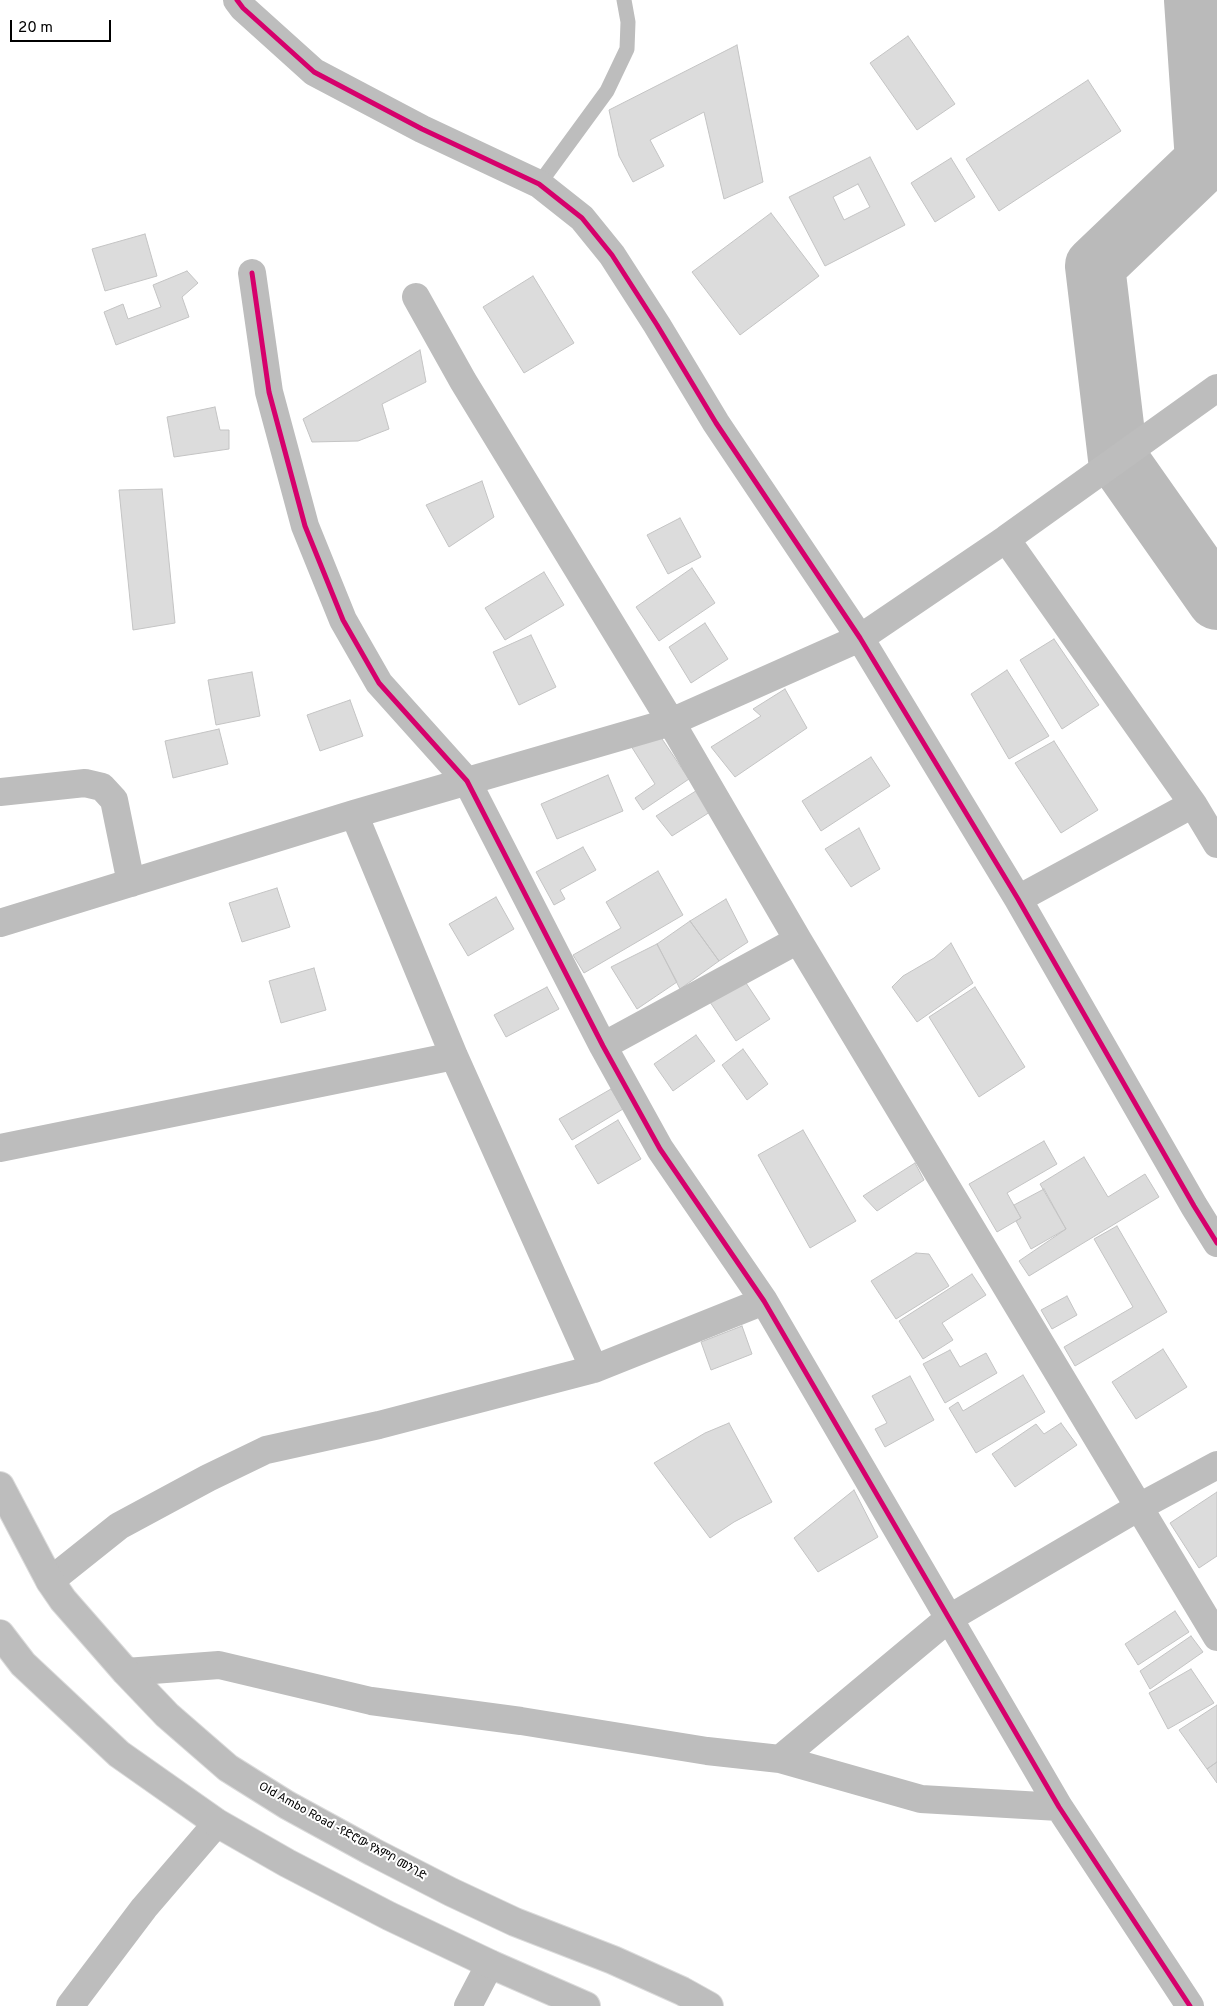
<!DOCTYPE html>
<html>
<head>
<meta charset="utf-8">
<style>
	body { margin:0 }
	#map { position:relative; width:1217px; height:2006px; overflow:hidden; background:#fff; font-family:Overpass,sans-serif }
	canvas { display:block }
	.scale { position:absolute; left:10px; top:20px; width:101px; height:22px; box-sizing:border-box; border:2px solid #000; border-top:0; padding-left:6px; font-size:15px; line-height:18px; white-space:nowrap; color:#000; -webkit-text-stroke:4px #fff; paint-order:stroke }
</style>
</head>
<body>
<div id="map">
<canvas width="1217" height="2006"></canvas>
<div class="scale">20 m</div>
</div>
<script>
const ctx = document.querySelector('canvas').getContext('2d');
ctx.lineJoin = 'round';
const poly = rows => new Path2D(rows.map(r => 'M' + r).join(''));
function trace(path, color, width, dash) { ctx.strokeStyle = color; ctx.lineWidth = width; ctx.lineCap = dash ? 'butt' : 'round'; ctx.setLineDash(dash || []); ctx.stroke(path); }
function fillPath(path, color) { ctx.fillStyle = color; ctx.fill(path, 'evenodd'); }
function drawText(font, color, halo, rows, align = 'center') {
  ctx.font = font + ' Overpass,"Noto Sans Ethiopic",sans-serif'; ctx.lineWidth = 4; ctx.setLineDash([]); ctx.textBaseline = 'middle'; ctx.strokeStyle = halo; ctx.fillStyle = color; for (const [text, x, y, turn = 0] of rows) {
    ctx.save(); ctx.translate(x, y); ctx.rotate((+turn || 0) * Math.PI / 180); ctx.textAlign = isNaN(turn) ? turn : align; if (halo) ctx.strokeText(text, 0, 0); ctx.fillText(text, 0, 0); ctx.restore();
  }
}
trace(poly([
	[1194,0,1205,161,1095,266,1118,459,1217,600]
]), '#bababa', 60);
const building = poly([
	[908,36,955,104,917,130,870,63,908,36],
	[737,45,763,182,724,199,704,112,650,140,664,166,633,182,619,156,609,110,737,45],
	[1088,80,1121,131,999,211,966,159,1088,80],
	[870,157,905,225,825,266,789,197,870,157],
	[858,184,870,207,844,220,833,197,858,184],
	[951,158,975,197,935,222,911,183,951,158],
	[771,213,819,276,740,335,692,272,771,213],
	[145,234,157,276,105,291,92,249,145,234],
	[187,271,198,283,182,297,189,317,116,345,104,312,123,304,128,319,161,307,153,285,187,271],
	[533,276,574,343,524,373,483,307,533,276],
	[420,350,426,382,382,404,389,429,358,441,312,442,303,419,420,350],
	[215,407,220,430,229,430,229,449,174,457,167,417,215,407],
	[482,481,494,517,449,547,426,505,482,481],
	[162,489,175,623,133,630,119,490,162,489],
	[680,518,701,557,668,574,647,535,680,518],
	[692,568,715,603,659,641,636,607,692,568],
	[544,572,564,605,505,640,485,608,544,572],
	[705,623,728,659,691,683,669,647,705,623],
	[531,635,556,687,519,705,493,652,531,635],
	[1054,639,1099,705,1062,729,1020,660,1054,639],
	[1007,670,1049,736,1009,759,971,694,1007,670],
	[252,672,260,716,216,725,208,680,252,672],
	[785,689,807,728,735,777,711,747,761,716,753,709,785,689],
	[350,700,363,736,320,751,307,715,350,700],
	[219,729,228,764,173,778,165,741,219,729],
	[656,730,689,779,643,810,635,798,655,784,631,746,656,730],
	[1054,741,1098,810,1061,833,1015,763,1054,741],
	[871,757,890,786,821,831,802,801,871,757],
	[608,775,623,811,557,839,541,804,608,775],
	[699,789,710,812,672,836,656,816,699,789],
	[859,828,880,869,851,887,825,849,859,828],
	[583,847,596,870,560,890,565,899,554,905,536,872,583,847],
	[658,871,683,915,584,973,573,955,621,928,606,902,658,871],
	[277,888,290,927,242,942,229,903,277,888],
	[496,897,514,929,468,956,449,924,496,897],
	[726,899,748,942,719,961,690,921,726,899],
	[690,921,719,961,680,989,657,944,690,921],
	[951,943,973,983,917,1022,892,987,903,976,934,958,951,943],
	[657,944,677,982,637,1009,611,967,657,944],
	[314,968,326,1010,281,1023,269,981,314,968],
	[740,974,770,1019,736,1041,706,996,740,974],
	[547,987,559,1009,506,1037,494,1015,547,987],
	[975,987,1025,1067,979,1097,929,1017,975,987],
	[696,1035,715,1061,673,1091,654,1064,696,1035],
	[743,1049,768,1084,747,1100,722,1065,743,1049],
	[611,1089,623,1109,572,1140,559,1119,611,1089],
	[618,1120,641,1159,598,1184,575,1146,618,1120],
	[803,1130,856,1221,810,1248,758,1155,803,1130],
	[1044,1141,1057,1164,1007,1193,1021,1218,997,1232,969,1184,1044,1141],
	[1084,1157,1108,1197,1145,1174,1159,1197,1029,1276,1019,1261,1066,1229,1040,1184,1084,1157],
	[915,1163,924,1180,877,1211,863,1196,915,1163],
	[1044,1189,1066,1229,1031,1249,1016,1221,1021,1218,1014,1205,1044,1189],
	[1117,1226,1167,1312,1075,1366,1064,1347,1133,1307,1094,1239,1117,1226],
	[916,1253,929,1254,949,1286,896,1319,871,1281,916,1253],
	[972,1274,986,1295,942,1323,953,1340,923,1359,899,1321,972,1274],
	[1067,1296,1077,1315,1052,1329,1041,1310,1067,1296],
	[742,1326,752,1354,711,1370,701,1342,742,1326],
	[1163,1349,1187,1387,1136,1419,1112,1382,1163,1349],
	[950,1350,960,1367,986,1353,997,1373,945,1403,923,1364,950,1350],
	[1023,1375,1045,1412,976,1453,949,1408,958,1402,963,1411,1023,1375],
	[910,1376,934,1420,885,1447,875,1429,887,1423,872,1396,910,1376],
	[729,1423,772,1502,734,1522,710,1538,654,1463,705,1433,729,1423],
	[1061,1423,1077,1445,1015,1487,992,1454,1036,1424,1044,1434,1061,1423],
	[854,1490,878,1537,818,1572,794,1538,854,1490],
	[1217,1492,1217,1556,1199,1568,1170,1523,1217,1492],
	[1175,1611,1189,1632,1138,1665,1125,1644,1175,1611],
	[1191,1636,1203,1652,1150,1689,1140,1671,1191,1636],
	[1191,1669,1214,1703,1168,1729,1149,1693,1191,1669],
	[1217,1705,1217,1762,1207,1769,1179,1730,1217,1705],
	[1217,1762,1217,1783,1207,1769,1217,1762]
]);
fillPath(building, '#dcdcdc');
trace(building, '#c4c4c4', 1);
const primary = poly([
	[0,1486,50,1581,63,1600,126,1672,167,1715,228,1768,287,1805,373,1852,451,1892,515,1922,613,1960,682,1991,709,2006],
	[0,1634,23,1664,119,1754,217,1823,287,1863,389,1916,490,1964,586,2006]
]);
trace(primary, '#dbdbdb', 30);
trace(poly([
	[539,184,607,91,627,49,628,22,624,0]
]), '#bdbdbd', 15);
trace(poly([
	[237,0,243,8,314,72,422,129,539,184,582,218,612,255,657,325,716,423,860,638,1018,899,1194,1206,1217,1243],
	[252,273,269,392,305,526,343,620,379,683,467,781,603,1046,660,1149,764,1301,1059,1807,1190,2006],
	[416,297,463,381,671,722,798,940,1217,1637],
	[1006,539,1193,804,1217,844],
	[0,792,85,783,102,787,114,800,131,883],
	[354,814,454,1056,594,1369],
	[1018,899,1193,804],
	[0,923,354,814,671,722,860,638,1006,539,1217,388],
	[603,1046,798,940],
	[0,1148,454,1056],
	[50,1581,119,1526,208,1478,266,1450,379,1425,594,1369,764,1301],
	[126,1672,219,1665,371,1701,521,1721,707,1751,780,1759,921,1799,1059,1807],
	[780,1759,948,1619,1139,1507,1217,1465],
	[70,2006,144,1908,217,1823],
	[468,2006,490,1964]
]), '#bdbdbd', 28);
trace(primary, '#bdbdbd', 28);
trace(poly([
	[237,0,243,8,314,72,422,129,539,184,582,218,612,255,657,325,716,423,860,638,1018,899,1194,1206,1217,1243],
	[252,273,269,392,305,526,343,620,379,683,467,781,603,1046,660,1149,764,1301,1059,1807,1190,2006]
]), '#d6006c', 5);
drawText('12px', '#000', '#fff', [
	["Old Ambo Road -የድሮው የአምቦ መንገድ",342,1832,29]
]);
</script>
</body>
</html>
